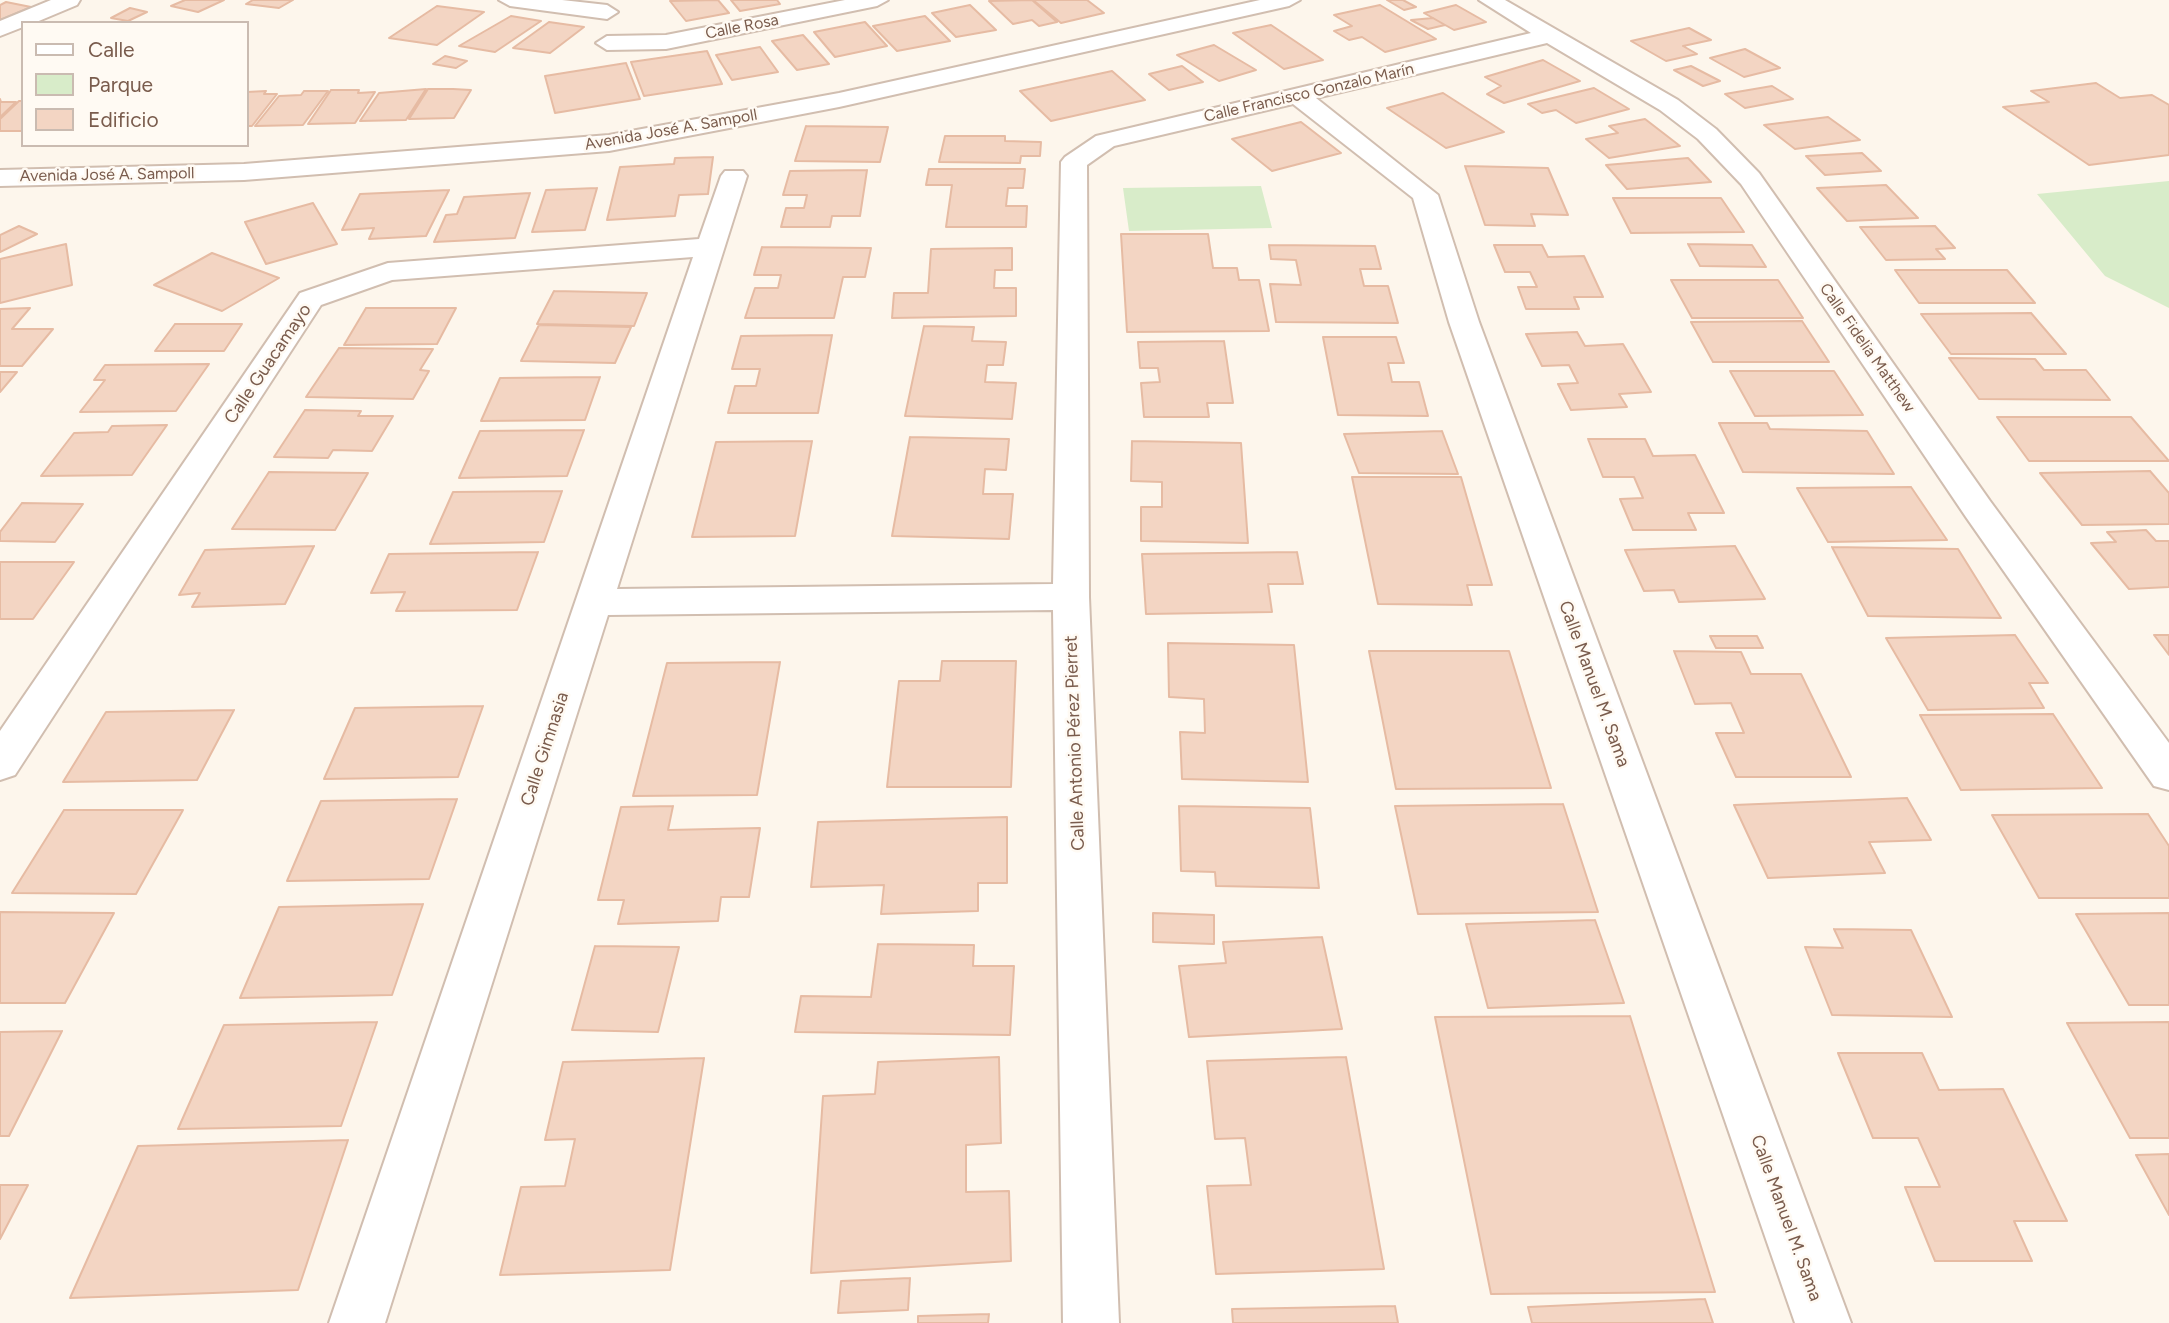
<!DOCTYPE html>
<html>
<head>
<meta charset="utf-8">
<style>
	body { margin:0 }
	#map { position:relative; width:2169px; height:1323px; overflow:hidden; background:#fdf6ec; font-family:Figtree,sans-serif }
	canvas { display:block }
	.legend { position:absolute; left:21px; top:21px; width:228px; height:126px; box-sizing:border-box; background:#fffaf3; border:2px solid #cabbb1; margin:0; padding:9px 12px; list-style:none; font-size:21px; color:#7a5c4d }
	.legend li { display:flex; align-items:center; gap:14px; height:35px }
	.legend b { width:35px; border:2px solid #cabbb1 }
</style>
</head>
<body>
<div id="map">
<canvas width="2169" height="1323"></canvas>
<ul class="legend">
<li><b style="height:9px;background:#fff"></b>Calle</li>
<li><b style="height:19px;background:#d8ecc9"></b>Parque</li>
<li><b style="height:19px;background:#f3d5c3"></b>Edificio</li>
</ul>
</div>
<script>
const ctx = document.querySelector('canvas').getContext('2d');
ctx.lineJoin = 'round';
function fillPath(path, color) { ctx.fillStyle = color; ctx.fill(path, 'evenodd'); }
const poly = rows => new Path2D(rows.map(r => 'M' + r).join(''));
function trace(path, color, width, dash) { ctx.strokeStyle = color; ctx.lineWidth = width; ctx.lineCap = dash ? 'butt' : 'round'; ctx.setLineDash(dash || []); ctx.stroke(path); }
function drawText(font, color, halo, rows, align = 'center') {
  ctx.font = font + ' Figtree,sans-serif'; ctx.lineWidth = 5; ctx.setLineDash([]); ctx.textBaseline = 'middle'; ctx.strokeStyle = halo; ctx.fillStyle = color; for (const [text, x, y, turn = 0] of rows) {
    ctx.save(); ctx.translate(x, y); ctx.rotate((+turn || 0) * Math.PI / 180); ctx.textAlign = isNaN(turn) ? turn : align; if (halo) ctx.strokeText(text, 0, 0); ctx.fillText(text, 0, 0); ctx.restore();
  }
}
fillPath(poly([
	[2169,181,2169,308,2105,276,2037,194],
	[1261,186,1272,228,1129,231,1123,188]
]), '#d8ecc9');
const building = poly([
	[185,0,224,0,198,12,171,6,185,0],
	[253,0,293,0,279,8,246,4,253,0],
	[718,0,729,13,686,21,670,1,718,0],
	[731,0,777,0,780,4,740,11,731,0],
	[1032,0,1057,22,1039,26,1032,20,1013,24,989,1,1032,0],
	[1033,0,1087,0,1104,13,1061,23,1033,0],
	[1387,0,1403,0,1416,7,1404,10,1387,0],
	[6,2,31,7,0,20,0,5,6,2],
	[970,5,996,30,956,37,932,13,970,5],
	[1380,5,1436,39,1385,52,1362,37,1349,40,1334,31,1352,26,1334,15,1380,5],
	[1456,5,1486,22,1454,30,1424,13,1456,5],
	[437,6,484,12,437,45,389,38,437,6],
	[130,8,147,12,128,21,111,18,130,8],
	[511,16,541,21,495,52,459,46,511,16],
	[925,16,950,41,897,51,873,26,925,16],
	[1433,18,1445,25,1428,29,1411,20,1433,18],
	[549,22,584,27,550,53,513,48,549,22],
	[865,22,887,46,835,57,814,32,865,22],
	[1271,25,1323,60,1284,69,1233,33,1271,25],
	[1689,28,1711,40,1683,46,1697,54,1666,61,1631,41,1689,28],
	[803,35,829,64,797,70,772,41,803,35],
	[1214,45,1256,70,1219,81,1177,55,1214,45],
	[760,47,778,72,732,80,716,55,760,47],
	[1745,49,1780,68,1744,77,1710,58,1745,49],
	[707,51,722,84,644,96,631,62,707,51],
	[445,56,467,61,456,68,433,64,445,56],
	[1543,60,1580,81,1504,103,1487,94,1501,86,1485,77,1543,60],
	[626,63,640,99,555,113,545,76,626,63],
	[1182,66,1203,82,1169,90,1149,74,1182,66],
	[1691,66,1720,81,1703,86,1674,70,1691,66],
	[1112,71,1145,100,1051,121,1020,91,1112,71],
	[2096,83,2120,98,2152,95,2169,105,2169,155,2089,165,2003,107,2049,102,2031,91,2096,83],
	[1772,86,1793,99,1745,108,1725,94,1772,86],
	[1594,88,1629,109,1576,123,1556,110,1542,113,1528,104,1594,88],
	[426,89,406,120,360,121,379,93,426,89],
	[428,89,453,89,471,90,454,118,409,119,428,89],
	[331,90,359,90,358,93,375,92,355,123,308,124,331,90],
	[266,91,264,94,277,94,252,126,247,126,247,92,266,91],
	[304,91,328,91,303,125,255,126,279,96,301,95,304,91],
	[1443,93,1504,132,1446,148,1387,108,1443,93],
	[0,99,1,102,16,102,0,117,0,99],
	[19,101,23,101,23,131,0,131,0,119,19,101],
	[1828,117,1860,140,1795,149,1764,125,1828,117],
	[1645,119,1680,146,1609,158,1586,139,1618,133,1609,126,1645,119],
	[1301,122,1341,153,1272,171,1232,139,1301,122],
	[806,126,888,127,880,162,795,161,806,126],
	[945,136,1005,136,1005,141,1041,142,1040,156,1021,156,1020,163,939,162,945,136],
	[1862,153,1881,171,1825,175,1806,156,1862,153],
	[713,157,708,194,679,195,675,216,607,220,620,167,674,164,675,158,713,157],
	[1688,158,1711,182,1627,189,1606,165,1688,158],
	[1465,166,1548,168,1568,215,1531,214,1535,226,1485,225,1465,166],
	[929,169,1025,169,1023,188,1008,188,1006,206,1027,206,1026,227,946,227,952,185,926,185,929,169],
	[867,170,860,216,832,216,830,227,781,227,786,208,804,208,807,195,783,195,790,171,867,170],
	[1886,185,1918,218,1847,221,1817,188,1886,185],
	[597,188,585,230,532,232,546,190,597,188],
	[449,190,426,236,369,239,374,228,342,230,360,194,449,190],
	[530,193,515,238,434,242,446,215,457,214,464,197,530,193],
	[1613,198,1721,198,1744,232,1631,233,1613,198],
	[313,203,337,244,266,264,245,222,313,203],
	[19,226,37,234,0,252,0,235,19,226],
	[1935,226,1955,248,1936,249,1945,259,1886,260,1860,227,1935,226],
	[1121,234,1208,234,1213,268,1237,268,1239,280,1259,280,1269,331,1127,332,1121,234],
	[66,244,72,285,0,303,0,259,66,244],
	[1688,244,1752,245,1766,267,1700,266,1688,244],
	[1269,245,1375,246,1381,269,1360,269,1364,286,1388,286,1398,323,1276,322,1270,284,1301,285,1296,260,1271,259,1269,245],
	[1494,245,1542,245,1548,257,1584,256,1603,297,1574,297,1579,309,1526,309,1518,287,1537,287,1530,272,1505,272,1494,245],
	[762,247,871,248,865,277,843,277,834,318,745,318,755,288,778,288,781,275,754,275,762,247],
	[1012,248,1012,270,995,270,994,288,1016,288,1016,316,892,318,894,293,928,293,931,249,1012,248],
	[212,253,279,278,222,311,154,285,212,253],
	[1895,270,2007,270,2035,303,1919,303,1895,270],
	[1671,280,1778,280,1803,318,1692,318,1671,280],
	[554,291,647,293,634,326,537,324,554,291],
	[30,308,12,329,53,329,22,366,0,366,0,309,30,308],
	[366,308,456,308,437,344,344,345,366,308],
	[2031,313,2066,354,1951,354,1921,314,2031,313],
	[1802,321,1829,362,1713,362,1691,322,1802,321],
	[175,324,242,324,224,351,155,351,175,324],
	[539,325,631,327,615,363,521,361,539,325],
	[924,326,974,327,972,341,1006,342,1003,365,987,365,985,382,1016,383,1012,419,905,416,924,326],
	[1577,332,1585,346,1623,344,1651,392,1619,394,1627,407,1571,410,1558,384,1578,383,1569,365,1542,366,1526,334,1577,332],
	[832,335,818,413,728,413,735,386,756,386,760,369,732,369,741,336,832,335],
	[1323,337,1396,337,1404,363,1388,363,1392,382,1419,382,1428,416,1338,415,1323,337],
	[1224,341,1233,403,1207,403,1209,417,1144,417,1141,383,1160,382,1158,368,1140,368,1138,342,1224,341],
	[339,348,433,349,420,370,429,371,413,399,306,397,339,348],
	[1949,358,2035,359,2044,370,2086,370,2110,400,1979,399,1949,358],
	[209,364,176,411,80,412,105,380,94,380,105,365,209,364],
	[1730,371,1834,371,1863,415,1755,416,1730,371],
	[0,372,17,372,0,392,0,372],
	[600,377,585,420,481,421,500,378,600,377],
	[305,410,361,411,358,416,393,416,372,451,333,450,328,458,274,457,305,410],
	[1997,417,2131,417,2169,461,2029,461,1997,417],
	[1719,423,1767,423,1770,429,1867,431,1894,474,1743,472,1719,423],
	[167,425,132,475,41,476,74,433,108,432,112,426,167,425],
	[584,430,567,476,459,478,480,431,584,430],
	[1442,431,1458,474,1359,473,1344,434,1442,431],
	[910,437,1009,439,1006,470,985,469,983,494,1013,494,1009,539,892,536,910,437],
	[1588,439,1645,439,1653,456,1695,455,1724,513,1688,513,1696,530,1633,530,1620,499,1643,498,1634,477,1603,477,1588,439],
	[812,441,795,536,692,537,716,442,812,441],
	[1132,441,1241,443,1248,543,1141,541,1141,507,1162,507,1162,482,1131,481,1132,441],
	[2150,471,2169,493,2169,524,2082,525,2040,473,2150,471],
	[269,472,368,473,335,530,232,529,269,472],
	[1352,477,1461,477,1492,585,1467,585,1472,605,1378,604,1352,477],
	[1911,487,1947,540,1828,542,1797,488,1911,487],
	[562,491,544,542,430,544,453,492,562,491],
	[22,503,83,504,55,542,0,541,0,532,22,503],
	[2146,530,2156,541,2169,541,2169,587,2129,589,2091,543,2116,542,2107,532,2146,530],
	[314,546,285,604,192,607,200,593,179,595,205,550,314,546],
	[1735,546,1765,599,1679,602,1674,590,1644,591,1625,550,1735,546],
	[1832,547,1958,549,2001,618,1868,616,1832,547],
	[538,552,517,610,396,611,405,592,371,593,389,554,538,552],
	[1297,552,1303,584,1268,584,1272,612,1146,614,1142,554,1297,552],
	[0,562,74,562,33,619,0,619,0,562],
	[2015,635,2048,683,2029,683,2044,708,1928,710,1886,638,2015,635],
	[2154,635,2169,635,2169,655,2154,635],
	[1710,636,1757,636,1763,648,1716,648,1710,636],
	[1168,643,1294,645,1308,782,1182,779,1180,732,1205,733,1204,699,1169,697,1168,643],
	[1369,651,1509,651,1551,788,1396,789,1369,651],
	[1674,651,1741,652,1751,674,1801,674,1851,777,1736,777,1716,733,1744,733,1731,703,1695,704,1674,651],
	[942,661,1016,661,1011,787,887,787,899,681,940,681,942,661],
	[780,662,757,795,633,796,667,663,780,662],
	[483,706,458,777,324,779,355,708,483,706],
	[234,710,197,780,63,782,106,712,234,710],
	[2053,714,2102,788,1961,790,1920,715,2053,714],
	[1907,798,1931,840,1869,842,1885,873,1768,878,1734,805,1907,798],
	[457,799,429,879,287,881,321,801,457,799],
	[1563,804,1598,912,1418,914,1395,806,1563,804],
	[673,806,668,830,760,828,749,897,721,897,718,921,618,924,624,900,598,900,621,807,673,806],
	[1179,806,1310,808,1319,888,1216,886,1215,872,1181,871,1179,806],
	[64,810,183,810,136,894,12,893,64,810],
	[2148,814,2169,846,2169,898,2039,898,1992,815,2148,814],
	[1007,817,1007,883,978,883,978,911,881,914,884,885,811,887,818,822,1007,817],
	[423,904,392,995,240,998,279,907,423,904],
	[0,912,114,913,65,1003,0,1003,0,912],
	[1153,913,1214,915,1214,944,1153,942,1153,913],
	[2169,913,2169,1005,2129,1005,2076,914,2169,913],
	[1595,920,1624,1003,1488,1008,1466,924,1595,920],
	[1834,929,1911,930,1952,1017,1832,1015,1805,947,1843,948,1834,929],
	[1322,937,1342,1029,1189,1037,1179,966,1226,963,1223,942,1322,937],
	[878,944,974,945,973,966,1014,966,1010,1035,795,1032,801,996,871,997,878,944],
	[595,946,679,947,658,1032,572,1030,595,946],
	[1630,1016,1715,1292,1491,1294,1435,1017,1630,1016],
	[377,1022,341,1126,178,1129,224,1025,377,1022],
	[2169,1022,2169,1138,2130,1138,2067,1023,2169,1022],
	[62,1031,9,1136,0,1136,0,1032,62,1031],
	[1838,1053,1922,1053,1939,1090,2003,1089,2067,1221,2014,1221,2032,1261,1935,1261,1905,1187,1940,1187,1918,1138,1873,1138,1838,1053],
	[999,1057,1001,1143,966,1145,966,1192,1009,1191,1011,1261,811,1273,823,1096,875,1094,878,1062,999,1057],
	[1346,1057,1384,1269,1216,1274,1207,1186,1251,1185,1245,1138,1215,1139,1207,1061,1346,1057],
	[704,1058,670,1270,500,1275,521,1187,565,1186,575,1139,545,1140,563,1062,704,1058],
	[348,1140,298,1290,70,1298,138,1146,348,1140],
	[2169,1154,2169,1215,2136,1155,2169,1154],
	[0,1185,28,1185,0,1239,0,1185],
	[910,1278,908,1310,838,1313,841,1281,910,1278],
	[1705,1299,1713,1323,1532,1323,1528,1307,1705,1299],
	[1395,1306,1398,1323,1233,1323,1232,1309,1395,1306],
	[989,1314,988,1323,918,1323,918,1316,989,1314]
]);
fillPath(building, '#f3d5c3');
trace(building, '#e6bba3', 2);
const minor = poly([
	[51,0,80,0,77,5,34,23,23,23,23,27,0,36,0,21,51,0],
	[499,0,562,0,607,5,618,12,607,19,510,6,499,0],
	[845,0,888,0,877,6,666,49,607,50,596,43,607,36,666,35,845,0],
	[1260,0,1300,0,1289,6,839,107,609,151,244,180,0,186,0,170,244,164,609,135,839,93,1260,0],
	[1479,0,1505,0,1678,100,1716,129,1759,173,1990,501,2169,743,2169,790,2154,786,1966,517,1741,184,1698,139,1660,110,1547,43,1316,98,1438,195,1479,322,1851,1323,1795,1323,1449,322,1413,198,1293,104,1114,146,1087,165,1089,597,1119,1323,1063,1323,1053,610,608,615,385,1323,329,1323,693,257,392,280,321,305,15,775,0,780,0,731,300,293,388,263,699,239,721,176,725,171,743,171,747,176,617,589,1053,584,1061,162,1065,157,1096,136,1531,33,1479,0]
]);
trace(minor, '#d1beb0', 4);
fillPath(minor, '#fff');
drawText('16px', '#7a5c4d', '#fffaf3', [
	["Calle Rosa",742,27,-11],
	["Calle Francisco Gonzalo Marín",1309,93,-13],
	["Avenida José A. Sampoll",671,130,-10],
	["Avenida José A. Sampoll",107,175,-1],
	["Calle Fidelia Matthew",1867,348,55]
]);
drawText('18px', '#7a5c4d', '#fffaf3', [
	["Calle Guacamayo",268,364,-56],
	["Calle Manuel M. Sama",1594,684,70],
	["Calle Antonio Pérez Pierret",1075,743,-92],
	["Calle Gimnasia",545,749,-72],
	["Calle Manuel M. Sama",1786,1218,70]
]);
</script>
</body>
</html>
